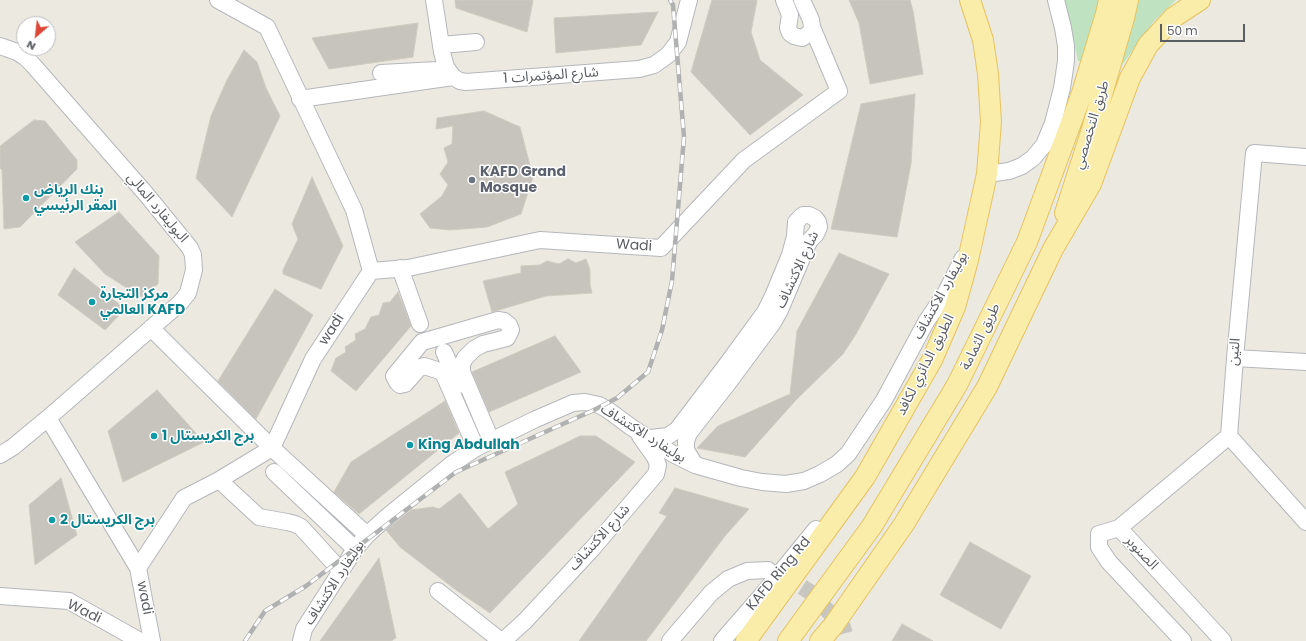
<!DOCTYPE html>
<html>
<head>
<meta charset="utf-8">
<style>
	body { margin:0 }
	#map { position:relative; width:1306px; height:641px; overflow:hidden; background:#ece9e1; font-family:Poppins,sans-serif }
	canvas { display:block }
	.north { position:absolute; left:16px; top:16px; width:40px; height:40px; box-sizing:border-box; background:#fff; border:1px solid #bdbec0; border-radius:50%; rotate:208deg; font-size:11px; font-weight:700; line-height:16px; text-align:center; color:#5a5d61 }
	.north::after { content:''; display:block; margin:auto; width:14px; height:18px; background:#dc4737; clip-path:polygon(50% 0,100% 100%,50% 72%,0 100%) }
	.scale { position:absolute; left:1160px; top:24px; width:85px; height:18px; box-sizing:border-box; border:2px solid #5a5d61; border-top:0; padding-left:5px; font-size:12px; line-height:14px; white-space:nowrap; color:#5a5d61; -webkit-text-stroke:3px #fff; paint-order:stroke }
</style>
</head>
<body>
<div id="map">
<canvas width="1306" height="641"></canvas>
<div class="north">N</div>
<div class="scale">50 m</div>
</div>
<script>
const ctx = document.querySelector('canvas').getContext('2d');
ctx.lineJoin = 'round';
function fillPath(path, color) { ctx.fillStyle = color; ctx.fill(path, 'evenodd'); }
const poly = rows => new Path2D(rows.map(r => 'M' + r).join(''));
function trace(path, color, width, dash) { ctx.strokeStyle = color; ctx.lineWidth = width; ctx.lineCap = dash ? 'butt' : 'round'; ctx.setLineDash(dash || []); ctx.stroke(path); }
function drawText(font, color, halo, rows, align = 'center') {
  ctx.font = font + ' Poppins,"Noto Sans Arabic",sans-serif'; ctx.lineWidth = 3; ctx.setLineDash([]); ctx.textBaseline = 'middle'; ctx.strokeStyle = halo; ctx.fillStyle = color; for (const [text, x, y, turn = 0] of rows) {
    ctx.save(); ctx.translate(x, y); ctx.rotate((+turn || 0) * Math.PI / 180); ctx.textAlign = isNaN(turn) ? turn : align; if (halo) ctx.strokeText(text, 0, 0); ctx.fillText(text, 0, 0); ctx.restore();
  }
}
fillPath(poly([
	[1065,0,1176,0,1154,21,1122,65,1078,61]
]), '#bfe2c0');
const building = poly([
	[455,0,533,0,527,32,456,8,455,0],
	[712,0,757,0,751,32,760,60,803,95,750,135,691,72,712,0],
	[849,0,910,0,913,11,923,74,870,84,859,23,849,0],
	[658,12,641,45,556,53,554,18,658,12],
	[418,23,413,57,329,69,312,38,418,23],
	[244,50,257,62,266,88,280,116,232,217,196,178,211,116,227,80,244,50],
	[915,94,911,164,897,237,831,229,861,104,915,94],
	[484,111,520,127,533,177,521,214,487,227,450,230,430,228,420,214,442,196,448,185,440,174,448,162,444,148,452,144,453,126,436,129,437,118,484,111],
	[34,120,45,121,77,160,77,169,20,227,4,229,2,170,0,168,0,146,34,120],
	[312,177,343,246,321,289,283,274,283,270,298,239,292,224,312,177],
	[119,212,159,256,158,284,141,297,105,274,75,242,119,212],
	[839,253,889,274,856,334,843,354,796,400,745,457,697,448,718,426,790,394,797,331,839,253],
	[568,259,576,263,586,259,590,270,590,284,592,293,546,296,492,312,483,281,521,273,521,266,540,265,547,261,559,264,568,259],
	[74,268,125,309,105,330,58,295,74,268],
	[275,289,313,315,256,419,218,381,275,289],
	[398,292,411,326,356,391,331,371,336,358,346,352,345,347,356,340,355,334,365,329,371,317,379,315,383,303,390,302,398,292],
	[555,336,581,372,489,412,472,372,555,336],
	[157,390,204,442,123,482,108,431,157,390],
	[445,401,459,433,359,514,334,492,351,462,445,401],
	[580,436,596,436,635,462,490,613,456,590,400,547,386,530,411,510,433,507,439,509,460,493,488,529,518,504,505,472,580,436],
	[61,478,77,535,35,565,29,505,61,478],
	[675,488,749,509,725,536,646,641,579,641,667,516,659,513,675,488],
	[970,542,1031,576,1001,629,940,595,970,542],
	[379,558,396,638,391,641,320,641,379,558],
	[902,624,933,641,892,641,902,624]
]);
fillPath(building, '#c7c4be');
trace(building, '#d0cbc0', 1);
trace(poly([
	[782,574,810,592,843,627,847,641]
]), '#c8c6c1', 16, [16, 8]);
const minor = poly([
	[434,0,442,52,446,67,453,77,460,81,466,82,639,69,654,65,668,55,678,42,689,0],
	[784,0,790,15,788,28,790,33,794,36,802,38,810,33,812,27,811,20,802,0],
	[441,45,476,42],
	[0,46,17,52,25,57,33,65,146,194,190,248,193,255,194,270,188,293,180,303,48,418,13,447,0,455],
	[381,73,438,70],
	[300,99,453,77],
	[1306,157,1254,153,1235,358,1229,436,1306,522],
	[987,174,1009,171,1022,166,1033,158,1044,145,1053,123,1062,88,1066,61,1066,46,1063,28,1056,0],
	[400,268,420,324],
	[371,271,408,268,540,240,661,248,744,160,839,91,812,27],
	[151,328,272,448,367,535],
	[444,352,459,385],
	[1235,358,1306,362],
	[48,418,138,568],
	[651,438,668,436,677,430,727,364,765,312,773,296,790,255,795,236,796,222,803,215,809,215,815,218,818,222,819,227,816,234,810,240,807,246,780,310,772,324,729,382,689,433,686,441,686,450,695,465],
	[476,448,444,375,440,371,424,366,419,368,405,384,400,385,397,382,394,376,422,342,498,320,504,321,509,325,511,330,507,338,483,344,474,349,465,358,462,364,462,372,491,440],
	[274,472,355,549],
	[219,480,259,517,287,522,295,524,301,527,341,571],
	[1119,528,1223,641],
	[438,591,501,641],
	[0,596,69,601,140,641],
	[152,641,138,568,184,498,219,480,272,448,313,359,371,271,354,210,267,27,218,0],
	[301,641,304,629,355,549,367,535,388,516,452,464,476,448,536,419,573,403,585,402,599,405,608,410,631,427,673,454,695,465,741,478,762,482,786,484,804,481,820,474,837,464,848,454,884,400,926,322,945,294,963,258],
	[503,641,525,621,592,549,656,474,658,465,655,457,640,436],
	[670,641,711,593,728,579,747,571,768,570],
	[722,641,763,594,816,529],
	[1183,641,1109,562,1099,547,1099,534,1119,528,1229,436]
]);
const major = poly([
	[1065,213,1092,129,1124,18,1128,0],
	[746,641,865,477,932,360,955,307,968,260,987,174,991,122,988,74,983,40,970,0],
	[788,641,872,526,957,385,1027,242,1082,93,1106,14,1109,0],
	[820,641,833,626,904,524,987,387,1053,249,1091,184,1130,78,1148,45,1174,17,1200,0]
]);
trace(minor, '#b4b7bb', 18);
trace(major, '#e6c360', 22);
trace(minor, '#fff', 16);
trace(major, '#f9eda9', 20);
const rail = poly([
	[245,641,265,611,306,586,456,472,594,410,617,398,648,372,662,330,672,281,684,137,673,5,670,0]
]);
trace(rail, '#b0b1b1', 4.5);
trace(rail, '#fff', 3, [9]);
for (const [x, y, r, color] of [
	[472,180,4,"#6b7280"],
	[26,198,4,"#0f9aa8"],
	[92,302,4,"#0f9aa8"],
	[154,436,4,"#0f9aa8"],
	[410,445,4,"#0f9aa8"],
	[52,520,4,"#0f9aa8"]
]) { const dot = new Path2D(); dot.arc(x, y, r, 0, 2 * Math.PI); ctx.fillStyle = color; ctx.fill(dot); trace(dot, '#fff', 1.5); }
drawText('14px', '#5a5d61', '#fff', [
	["شارع المؤتمرات 1",551,76,-4],
	["طريق التخصصي",1092,125,-73],
	["البوليفارد المالي",157,208,50],
	["Wadi",634,246,4],
	["شارع الاكتشاف",798,270,-65],
	["بوليفارد الاكتشاف",941,296,-61],
	["wadi",332,330,-57],
	["طريق الثمامة",981,337,-64],
	["التين",1235,352,-85],
	["الطريق الدائري لكافد",926,365,-63],
	["بوليفارد الاكتشاف",643,434,32],
	["شارع الاكتشاف",600,538,-48],
	["الصنوبر",1141,553,47],
	["KAFD Ring Rd",779,574,-50],
	["بوليفارد الاكتشاف",335,583,-57],
	["wadi",144,598,79],
	["Wadi",84,612,26]
]);
drawText('bold 14px', '#5b616d', '#fff', [
	["KAFD Grand",480,172],
	["Mosque",480,188]
], 'left');
drawText('bold 14px', '#0d838f', '#fff', [
	["بنك الرياض",34,190],
	["المقر الرئيسي",34,206],
	["مركز التجارة",100,294],
	["العالمي KAFD",100,310],
	["برج الكريستال 1",162,436],
	["King Abdullah",418,445],
	["برج الكريستال 2",60,520]
], 'left');
</script>
</body>
</html>
